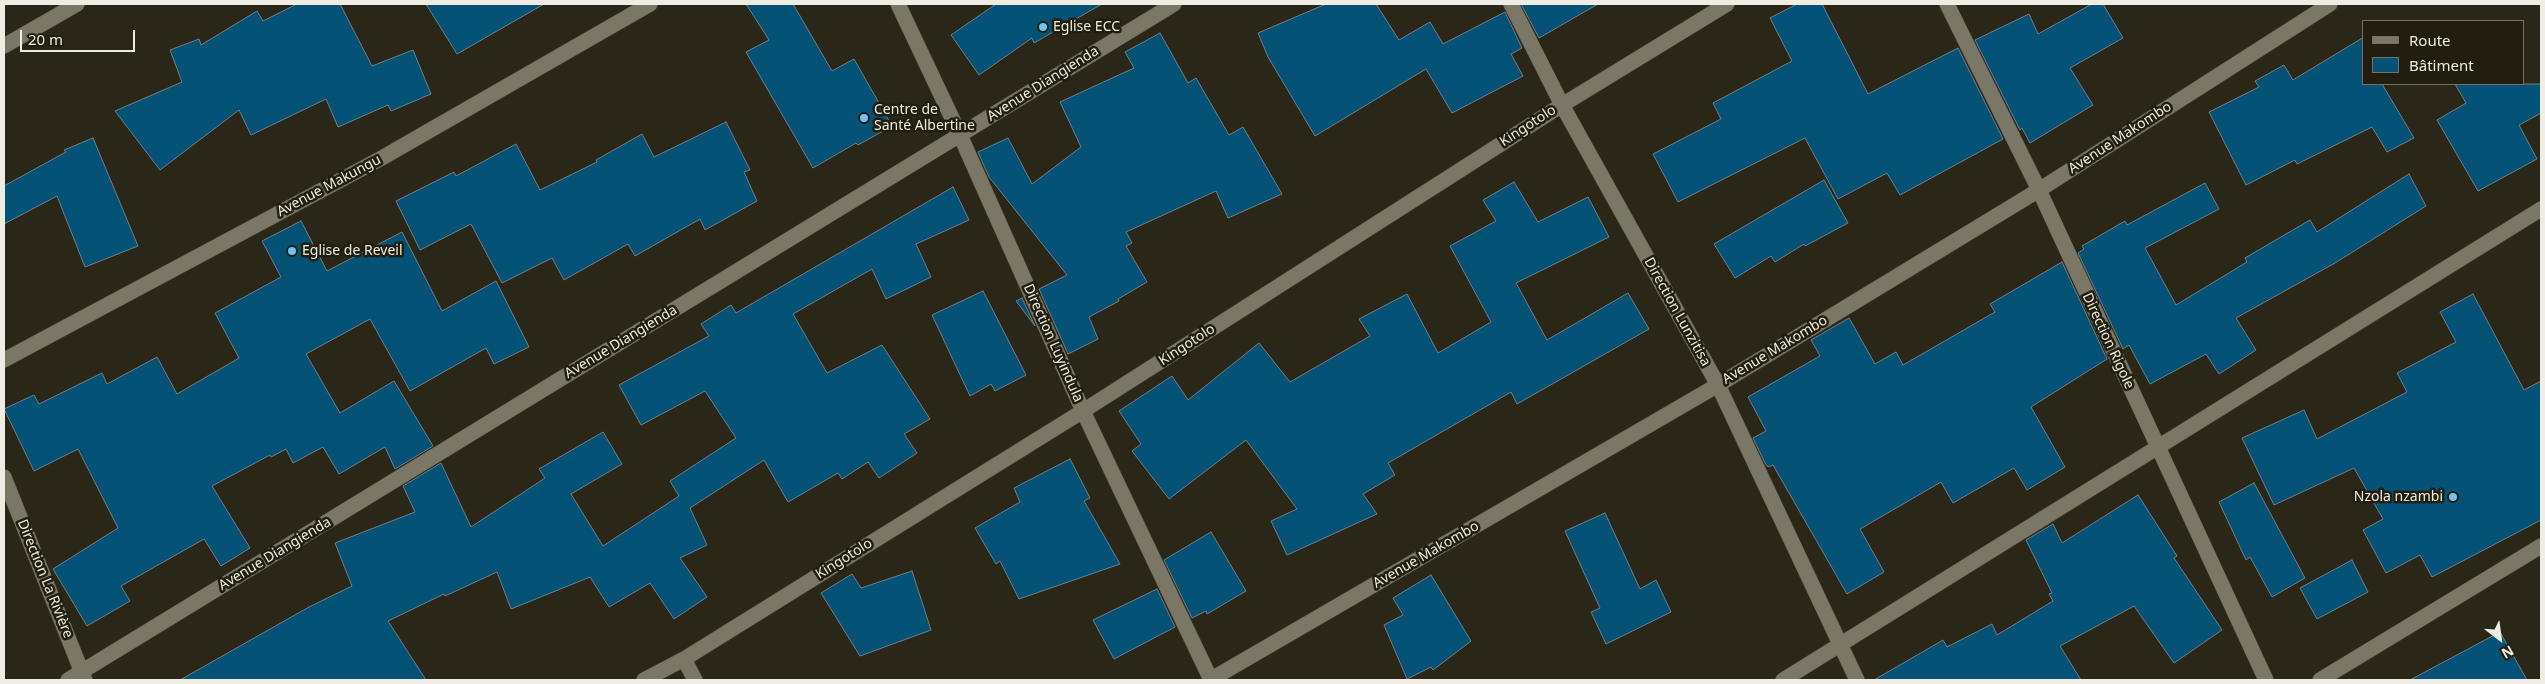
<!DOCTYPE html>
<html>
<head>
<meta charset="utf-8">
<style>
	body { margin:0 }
	#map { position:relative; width:2545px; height:684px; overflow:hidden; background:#2a2719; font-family:"Noto Sans",sans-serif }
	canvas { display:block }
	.frame { position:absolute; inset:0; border:5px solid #eeece3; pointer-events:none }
	.legend { position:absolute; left:2362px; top:20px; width:162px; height:65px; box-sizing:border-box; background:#211e10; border:1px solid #737064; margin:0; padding:6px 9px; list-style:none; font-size:15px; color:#eeece3 }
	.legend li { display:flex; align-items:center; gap:10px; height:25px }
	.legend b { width:25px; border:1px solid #737064 }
	.north { position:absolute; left:2475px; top:614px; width:50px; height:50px; -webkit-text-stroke:4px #211e10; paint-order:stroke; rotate:150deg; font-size:14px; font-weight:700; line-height:20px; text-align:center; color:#eeece3 }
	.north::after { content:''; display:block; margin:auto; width:18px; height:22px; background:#eeece3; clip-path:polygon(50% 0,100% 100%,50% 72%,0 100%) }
	.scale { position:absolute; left:20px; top:30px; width:115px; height:22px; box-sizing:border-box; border:2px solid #eeece3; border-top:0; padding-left:6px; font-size:15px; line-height:18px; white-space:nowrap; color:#eeece3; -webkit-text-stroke:4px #211e10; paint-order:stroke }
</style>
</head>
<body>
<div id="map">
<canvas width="2545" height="684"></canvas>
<div class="frame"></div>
<ul class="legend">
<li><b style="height:6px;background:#7a7766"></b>Route</li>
<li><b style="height:14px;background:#045275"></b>Bâtiment</li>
</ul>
<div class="north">N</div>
<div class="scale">20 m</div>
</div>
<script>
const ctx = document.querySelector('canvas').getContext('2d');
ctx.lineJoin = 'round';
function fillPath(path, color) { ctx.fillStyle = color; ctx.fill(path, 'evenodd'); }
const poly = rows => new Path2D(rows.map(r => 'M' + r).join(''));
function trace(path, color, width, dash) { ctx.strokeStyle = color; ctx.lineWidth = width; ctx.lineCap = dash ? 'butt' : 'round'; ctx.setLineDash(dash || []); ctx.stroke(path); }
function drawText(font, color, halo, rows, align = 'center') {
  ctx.font = font + ' "Noto Sans",sans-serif'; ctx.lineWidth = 5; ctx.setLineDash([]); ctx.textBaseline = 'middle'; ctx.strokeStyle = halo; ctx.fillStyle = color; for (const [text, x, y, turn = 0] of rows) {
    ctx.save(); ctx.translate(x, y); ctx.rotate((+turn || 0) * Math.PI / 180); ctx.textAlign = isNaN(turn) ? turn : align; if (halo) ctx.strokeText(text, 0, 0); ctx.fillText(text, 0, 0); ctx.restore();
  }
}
const building = poly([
	[297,4,340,4,372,66,413,50,431,94,391,111,388,105,338,127,326,99,251,135,239,110,160,170,115,111,182,82,170,50,199,39,201,45,257,11,263,21,297,4],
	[426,4,544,4,457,54,426,4],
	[746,4,793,4,832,71,854,59,892,126,858,145,856,143,813,168,746,52,769,40,746,4],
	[996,4,1102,4,1034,43,1032,38,979,75,951,35,996,4],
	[1326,4,1376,4,1399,40,1430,22,1443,44,1505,12,1522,48,1511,54,1523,76,1452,113,1426,69,1315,136,1268,57,1258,33,1326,4],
	[1521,4,1598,4,1539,38,1521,4],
	[1797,4,1822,4,1868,94,1958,48,2003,139,1900,195,1887,173,1838,199,1805,138,1678,202,1653,154,1721,119,1713,103,1792,61,1770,18,1797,4],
	[2092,4,2103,4,2123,38,2070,68,2093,105,2030,143,2022,128,2020,130,1975,40,2029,14,2038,34,2092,4],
	[1160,33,1188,83,1196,78,1229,135,1243,127,1282,194,1228,218,1216,191,1126,232,1132,243,1126,246,1147,282,1118,299,1119,301,1089,317,1098,339,1068,354,1039,289,1067,275,989,177,978,152,1008,138,1032,184,1081,147,1060,102,1134,68,1125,52,1160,33],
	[2364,37,2364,84,2382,84,2414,138,2387,152,2372,127,2297,164,2295,160,2246,185,2209,112,2259,87,2255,81,2284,65,2293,80,2364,37],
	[2455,84,2541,84,2541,113,2519,125,2537,159,2478,191,2437,120,2466,103,2455,84],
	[726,122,750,170,744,172,757,201,705,230,700,219,635,256,628,244,564,280,552,258,502,283,471,224,420,250,396,201,454,172,456,176,516,144,540,190,597,162,596,160,642,134,654,157,726,122],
	[93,138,138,246,85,267,57,196,4,224,4,186,66,152,64,150,93,138],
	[2409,174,2426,206,2335,263,2236,318,2256,350,2219,374,2206,354,2150,384,2129,345,2123,349,2078,253,2084,249,2082,246,2125,221,2127,225,2205,183,2219,209,2145,248,2176,305,2247,262,2245,258,2310,220,2317,232,2409,174],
	[1824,180,1848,223,1805,246,1804,244,1775,262,1771,256,1735,278,1714,244,1824,180],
	[1514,182,1538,222,1588,197,1609,237,1516,283,1547,340,1628,293,1649,329,1517,404,1511,392,1388,463,1395,475,1363,494,1377,514,1287,555,1271,521,1297,509,1246,440,1169,499,1132,451,1141,444,1119,411,1172,376,1188,400,1259,343,1290,382,1370,336,1359,319,1407,294,1438,353,1491,322,1450,246,1496,221,1483,200,1514,182],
	[953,187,969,220,916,244,931,277,886,299,872,269,793,314,827,373,882,345,930,419,904,434,917,453,879,478,868,462,842,479,838,473,788,502,764,460,690,508,707,545,680,558,707,597,674,619,650,583,609,607,590,577,511,609,497,572,445,596,444,594,388,621,426,680,180,680,309,607,352,586,335,543,415,512,403,486,441,463,471,527,545,478,539,469,603,432,622,464,571,494,603,546,679,496,670,481,736,438,705,391,641,425,619,385,709,336,701,324,731,305,736,313,953,187],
	[301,221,327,271,402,232,442,311,496,281,529,347,494,364,486,348,410,391,370,319,306,354,340,413,394,381,433,446,395,469,385,447,339,474,323,447,293,463,286,449,271,457,270,455,212,486,250,548,221,566,204,539,121,586,130,601,87,626,53,569,118,528,78,449,34,471,4,409,34,395,39,404,102,373,107,384,157,357,177,394,239,358,215,313,281,277,262,241,301,221],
	[2062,262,2107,359,2031,407,2065,467,2027,490,2014,468,1953,503,1941,482,1860,529,1884,572,1847,594,1773,465,1768,467,1765,463,1753,438,1766,431,1748,397,1820,356,1811,340,1849,318,1875,364,1896,352,1903,365,1995,312,1990,304,2062,262],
	[983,291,1026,375,995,391,991,384,970,396,932,315,983,291],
	[2473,294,2524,390,2541,381,2541,520,2432,577,2420,555,2386,573,2363,530,2383,519,2354,468,2274,505,2242,438,2304,410,2317,439,2407,392,2397,373,2456,342,2440,312,2473,294],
	[1022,298,1035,326,1016,301,1022,298],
	[1070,459,1090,498,1084,501,1120,564,1019,599,1000,561,996,564,975,528,1020,502,1014,488,1070,459],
	[2254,483,2305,578,2272,597,2250,557,2246,560,2219,502,2254,483],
	[2138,495,2177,556,2174,558,2222,630,2174,663,2134,606,2060,646,2081,680,1874,680,1943,640,1947,647,1992,624,1997,635,2053,601,2049,594,2052,593,2026,540,2053,524,2062,543,2138,495],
	[1605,513,1640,589,1656,580,1671,612,1606,644,1591,612,1600,608,1565,531,1605,513],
	[1211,532,1246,591,1207,614,1206,611,1192,618,1164,560,1211,532],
	[2352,560,2368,592,2317,619,2300,588,2352,560],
	[912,571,931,630,860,656,821,593,852,574,861,588,912,571],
	[1431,575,1471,641,1433,670,1431,667,1407,679,1384,625,1403,615,1393,598,1431,575],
	[1157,589,1175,627,1114,659,1093,620,1157,589],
	[2500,632,2527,680,2410,680,2500,632]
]);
fillPath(building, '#045275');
trace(building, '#70808b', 1);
const street = poly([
	[898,4,960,135,1083,411,1211,680],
	[1511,4,1562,105,1718,385,1857,680],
	[1947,4,2039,190,2266,680],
	[4,46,77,4],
	[4,360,380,159,650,4],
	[4,477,85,680],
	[684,659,695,680],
	[68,680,1174,4],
	[644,680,684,659,1083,411,1562,105,1727,4],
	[1210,680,1718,385,2039,190,2330,4],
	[1783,680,2541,209],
	[2320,680,2541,546]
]);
trace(street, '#48453a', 16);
trace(street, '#7a7766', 15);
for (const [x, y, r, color] of [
	[1043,27,5,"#6fc2f4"],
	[864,118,5,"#6fc2f4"],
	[292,251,5,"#6fc2f4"],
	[2453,497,5,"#6fc2f4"]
]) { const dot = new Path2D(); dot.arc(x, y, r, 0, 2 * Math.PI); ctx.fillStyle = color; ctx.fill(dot); trace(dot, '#211e10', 2); }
drawText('14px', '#eeece3', '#211e10', [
	["Eglise ECC",1053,27],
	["Centre de",874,110],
	["Santé Albertine",874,126],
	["Eglise de Reveil",302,251],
	["Nzola nzambi",2443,497,"right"]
], 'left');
drawText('14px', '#eeece3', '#211e10', [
	["Avenue Diangienda",1043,84,-32],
	["Kingotolo",1528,126,-33],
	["Avenue Makombo",2120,138,-33],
	["Avenue Makungu",329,186,-28],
	["Direction Lunzitisa",1677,312,61],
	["Direction Rigole",2108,341,65],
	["Avenue Diangienda",621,342,-31],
	["Direction Luyindula",1053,343,66],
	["Kingotolo",1187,345,-33],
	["Avenue Makombo",1775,350,-31],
	["Avenue Diangienda",275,554,-31],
	["Avenue Makombo",1426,555,-30],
	["Kingotolo",844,559,-32],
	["Direction La Rivière",45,579,68]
]);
</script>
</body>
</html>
